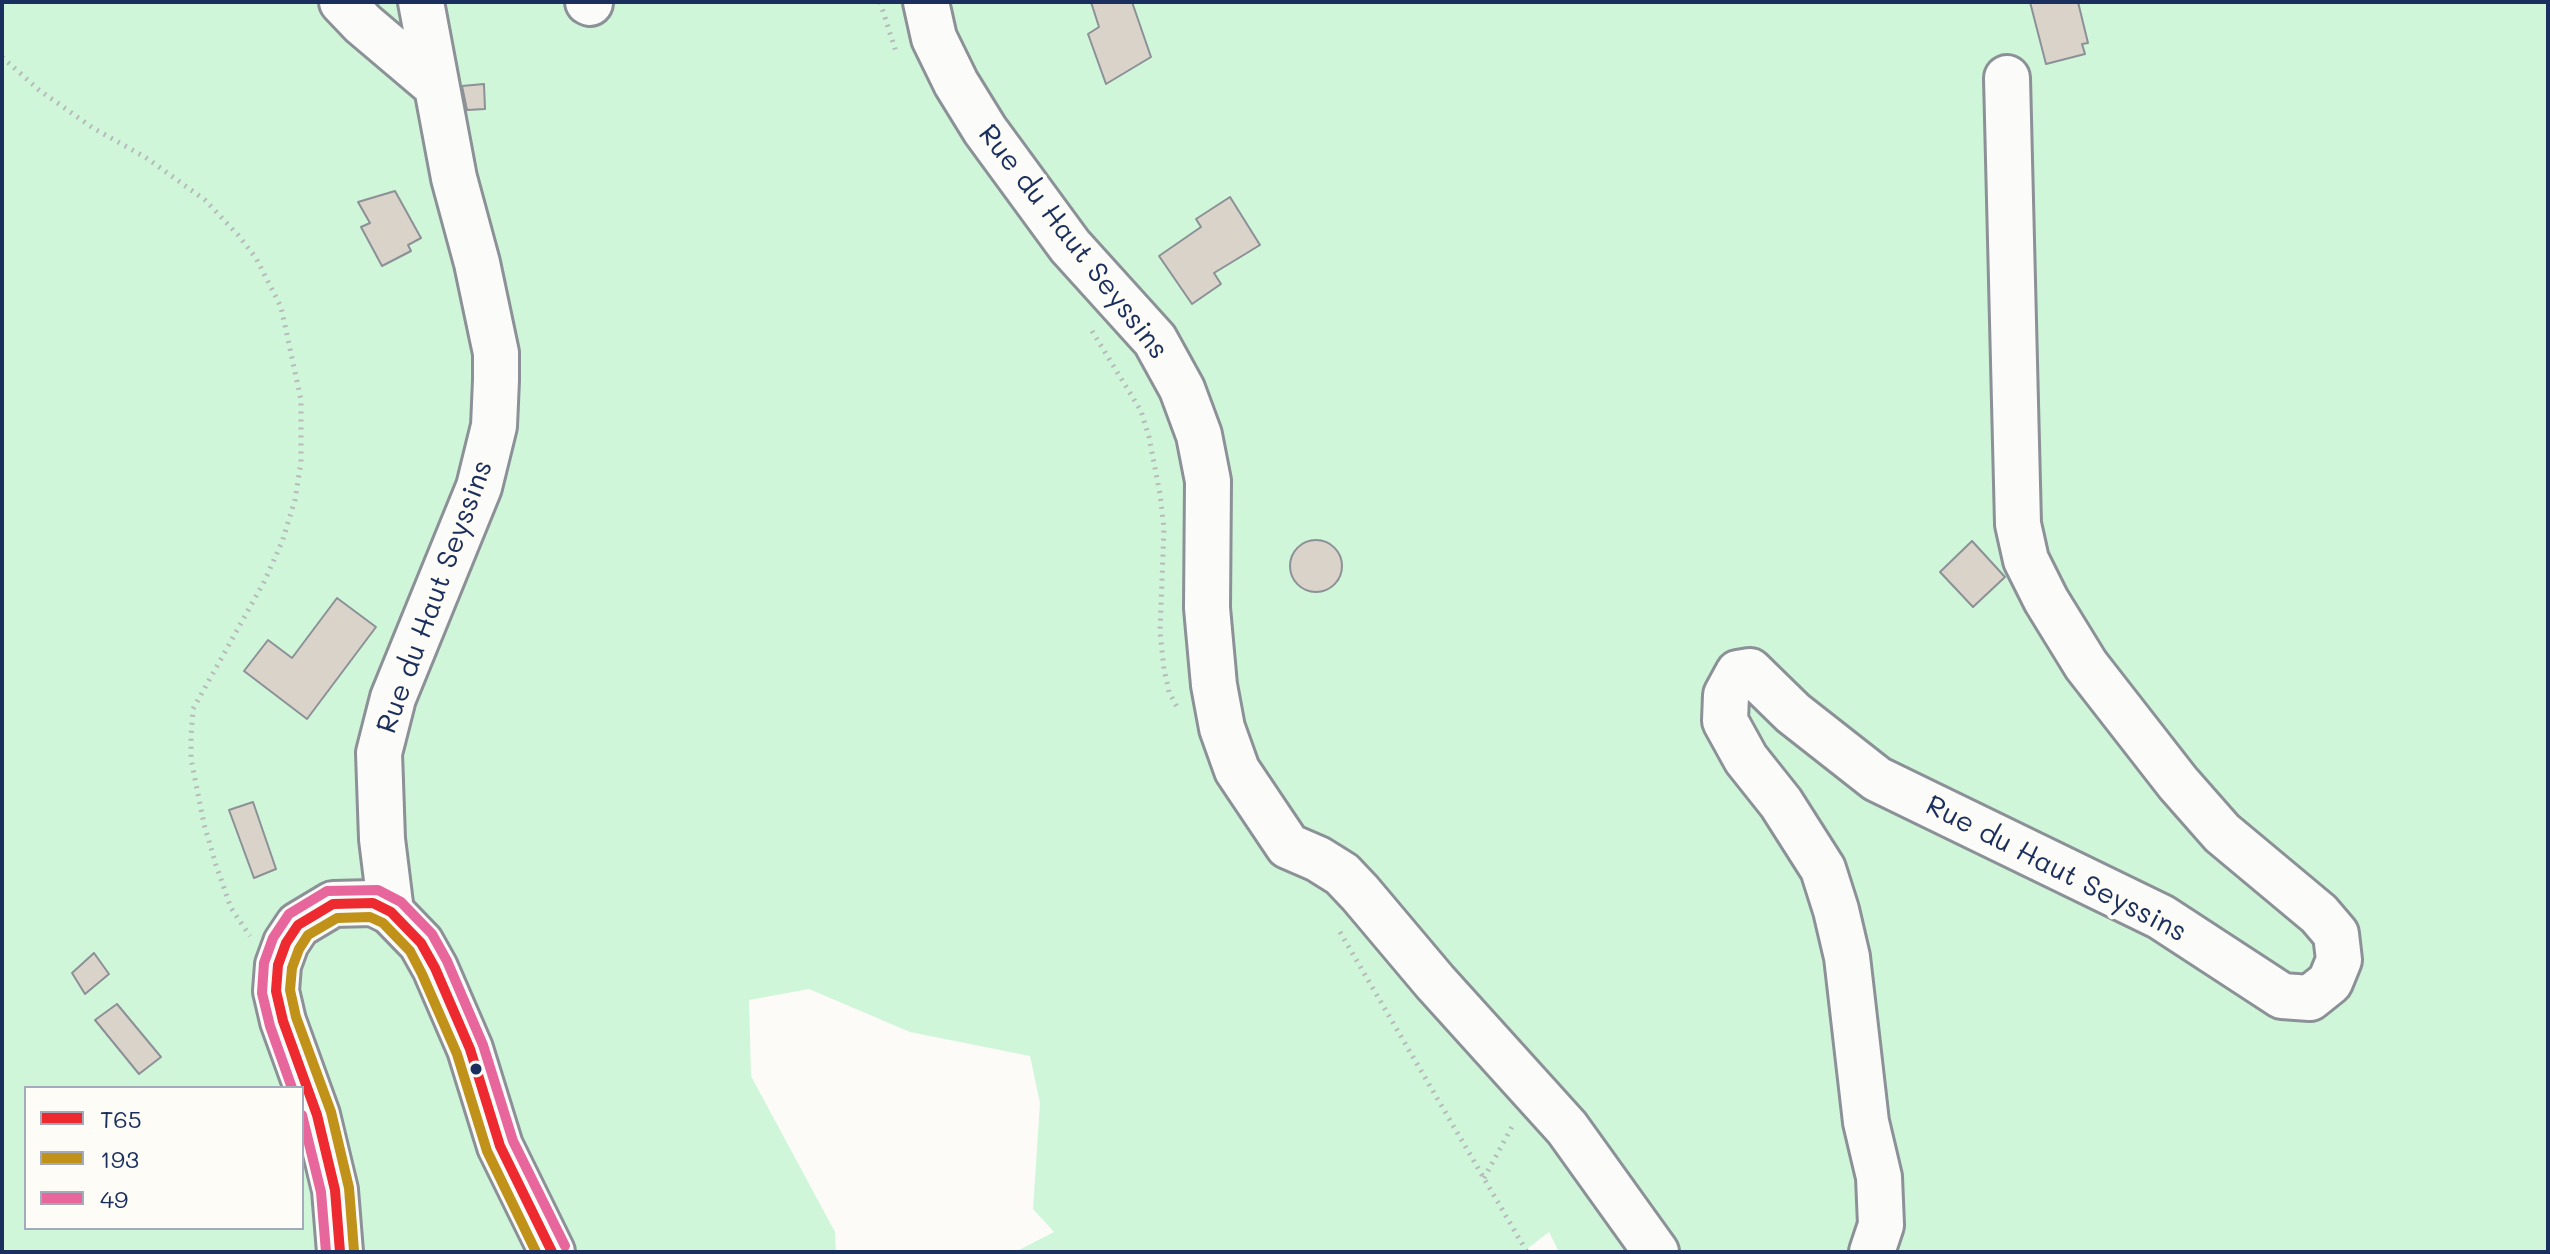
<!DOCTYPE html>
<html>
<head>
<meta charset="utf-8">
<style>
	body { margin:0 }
	#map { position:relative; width:2550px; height:1254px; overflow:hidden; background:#fcfbf8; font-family:Mali,sans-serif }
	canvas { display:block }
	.frame { position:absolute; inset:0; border:4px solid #1b2f5e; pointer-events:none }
	.legend { position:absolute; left:24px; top:1086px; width:280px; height:144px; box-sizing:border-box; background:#fdfcf7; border:2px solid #a3aaba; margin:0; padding:10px 14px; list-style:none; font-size:24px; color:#1b2f5e }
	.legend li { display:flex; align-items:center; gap:16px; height:40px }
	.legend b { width:40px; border:2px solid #a3aaba }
</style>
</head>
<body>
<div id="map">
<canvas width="2550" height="1254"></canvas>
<div class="frame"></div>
<ul class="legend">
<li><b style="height:10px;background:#ec2a2f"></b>T65</li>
<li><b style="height:10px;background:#c0921a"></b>193</li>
<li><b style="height:10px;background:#e7679c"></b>49</li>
</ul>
</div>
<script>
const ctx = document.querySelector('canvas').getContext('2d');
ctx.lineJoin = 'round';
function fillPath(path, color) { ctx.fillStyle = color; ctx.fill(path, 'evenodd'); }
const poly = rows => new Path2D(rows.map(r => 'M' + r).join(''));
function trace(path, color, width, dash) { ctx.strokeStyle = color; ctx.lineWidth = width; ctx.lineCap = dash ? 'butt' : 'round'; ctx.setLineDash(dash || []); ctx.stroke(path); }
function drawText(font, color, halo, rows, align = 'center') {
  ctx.font = font + ' Mali,sans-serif'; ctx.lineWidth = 8; ctx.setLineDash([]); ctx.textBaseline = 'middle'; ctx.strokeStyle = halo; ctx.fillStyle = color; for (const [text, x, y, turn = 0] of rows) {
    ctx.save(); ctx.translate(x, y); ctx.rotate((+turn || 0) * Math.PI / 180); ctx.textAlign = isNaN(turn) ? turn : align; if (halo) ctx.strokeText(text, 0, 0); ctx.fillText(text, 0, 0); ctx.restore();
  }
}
fillPath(poly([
	[2,2,2548,2,2548,1252,1559,1252,1549,1232,1523,1252,1015,1252,1054,1232,1033,1209,1040,1103,1030,1056,910,1032,809,989,749,1000,751,1076,835,1232,836,1252,2,1252],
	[26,1088,302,1088,302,1228,26,1228]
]), '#cff6d9');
const building = poly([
	[1091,2,1132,2,1151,57,1106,84,1088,34,1099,27,1091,2],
	[2030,2,2078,2,2088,43,2082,44,2085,54,2046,64,2030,2],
	[484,84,485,109,467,110,462,86,484,84],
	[395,191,421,238,408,245,411,251,382,266,361,227,370,223,358,202,395,191],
	[1230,197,1260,245,1214,273,1221,284,1192,304,1159,256,1201,227,1196,219,1230,197],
	'1290 566a26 26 0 1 1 52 0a26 26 0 1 1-52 0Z',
	[1972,541,2005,577,1973,607,1940,572,1972,541],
	[337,598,376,627,307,719,244,671,268,640,292,658,337,598],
	[253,802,276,869,254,878,229,810,253,802],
	[94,953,109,974,85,994,72,973,94,953],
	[117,1004,161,1057,139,1074,95,1020,117,1004]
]);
fillPath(building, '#dad3c9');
trace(building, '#8c9097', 2);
const minor = poly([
	[342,2,363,24,435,85],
	[588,2,590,3],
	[926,2,934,38,956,83,985,130,1070,246,1155,340,1182,389,1199,435,1208,481,1207,608,1214,685,1222,728,1237,770,1288,846,1318,859,1342,874,1360,893,1435,982,1567,1128,1656,1252],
	[391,912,382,839,379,753,393,698,479,487,494,426,496,380,496,353,477,263,454,178,421,2],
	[1872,1252,1881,1225,1879,1177,1866,1122,1847,957,1836,910,1823,869,1781,803,1746,759,1725,721,1726,695,1738,673,1750,671,1793,713,1877,779,2161,917,2282,996,2310,998,2330,982,2339,960,2336,934,2319,914,2222,833,2178,783,2086,665,2046,600,2026,560,2018,524,2007,78]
]);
const major = poly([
	[340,1252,335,1190,317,1115,283,1021,276,991,278,965,286,943,298,925,333,904,373,903,391,912,421,943,435,968,470,1049,500,1146,552,1252]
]);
trace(minor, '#8c9097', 50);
trace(major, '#8c9097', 50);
trace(poly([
	[880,2,897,55],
	[2,57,39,90,93,128,145,157,205,200,238,235,256,258,281,307,301,400,301,462,295,500,282,542,264,582,193,709,191,737,191,759,204,824,216,865,231,908,250,936],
	[1092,331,1141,411,1149,437,1160,494,1164,528,1160,632,1164,669,1169,692,1178,709],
	[1340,932,1527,1252],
	[1484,1178,1514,1123]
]), '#b6b9bd', 5, [2, 6]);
trace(minor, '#fbfbf9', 44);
trace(major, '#fbfbf9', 44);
trace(poly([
	[340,1252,335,1190,317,1115,283,1021,276,991,278,965,286,943,298,925,333,904,373,903,391,912,421,943,435,968,470,1049,500,1146,552,1252]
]), '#ec2a2f', 10);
trace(poly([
	[354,1251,349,1188,331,1112,296,1017,290,990,292,968,299,949,308,935,337,918,370,917,383,923,410,951,422,974,457,1054,487,1151,536,1252]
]), '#c0921a', 10);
trace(poly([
	[292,1088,270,1026,262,993,264,963,273,938,289,914,327,891,378,890,401,902,432,934,447,961,483,1045,513,1141,565,1246],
	[302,1115,321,1192,326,1252]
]), '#e7679c', 10);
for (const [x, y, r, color] of [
	[476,1069,7,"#1b2f5e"]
]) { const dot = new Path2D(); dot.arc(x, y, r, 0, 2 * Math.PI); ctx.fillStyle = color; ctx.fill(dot); trace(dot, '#fdfcf7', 3); }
drawText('28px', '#1b2f5e', '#fdfcf7', [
	["Rue du Haut Seyssins",1073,242,52],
	["Rue du Haut Seyssins",435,597,-70],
	["Rue du Haut Seyssins",2056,869,27]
]);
</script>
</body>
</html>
